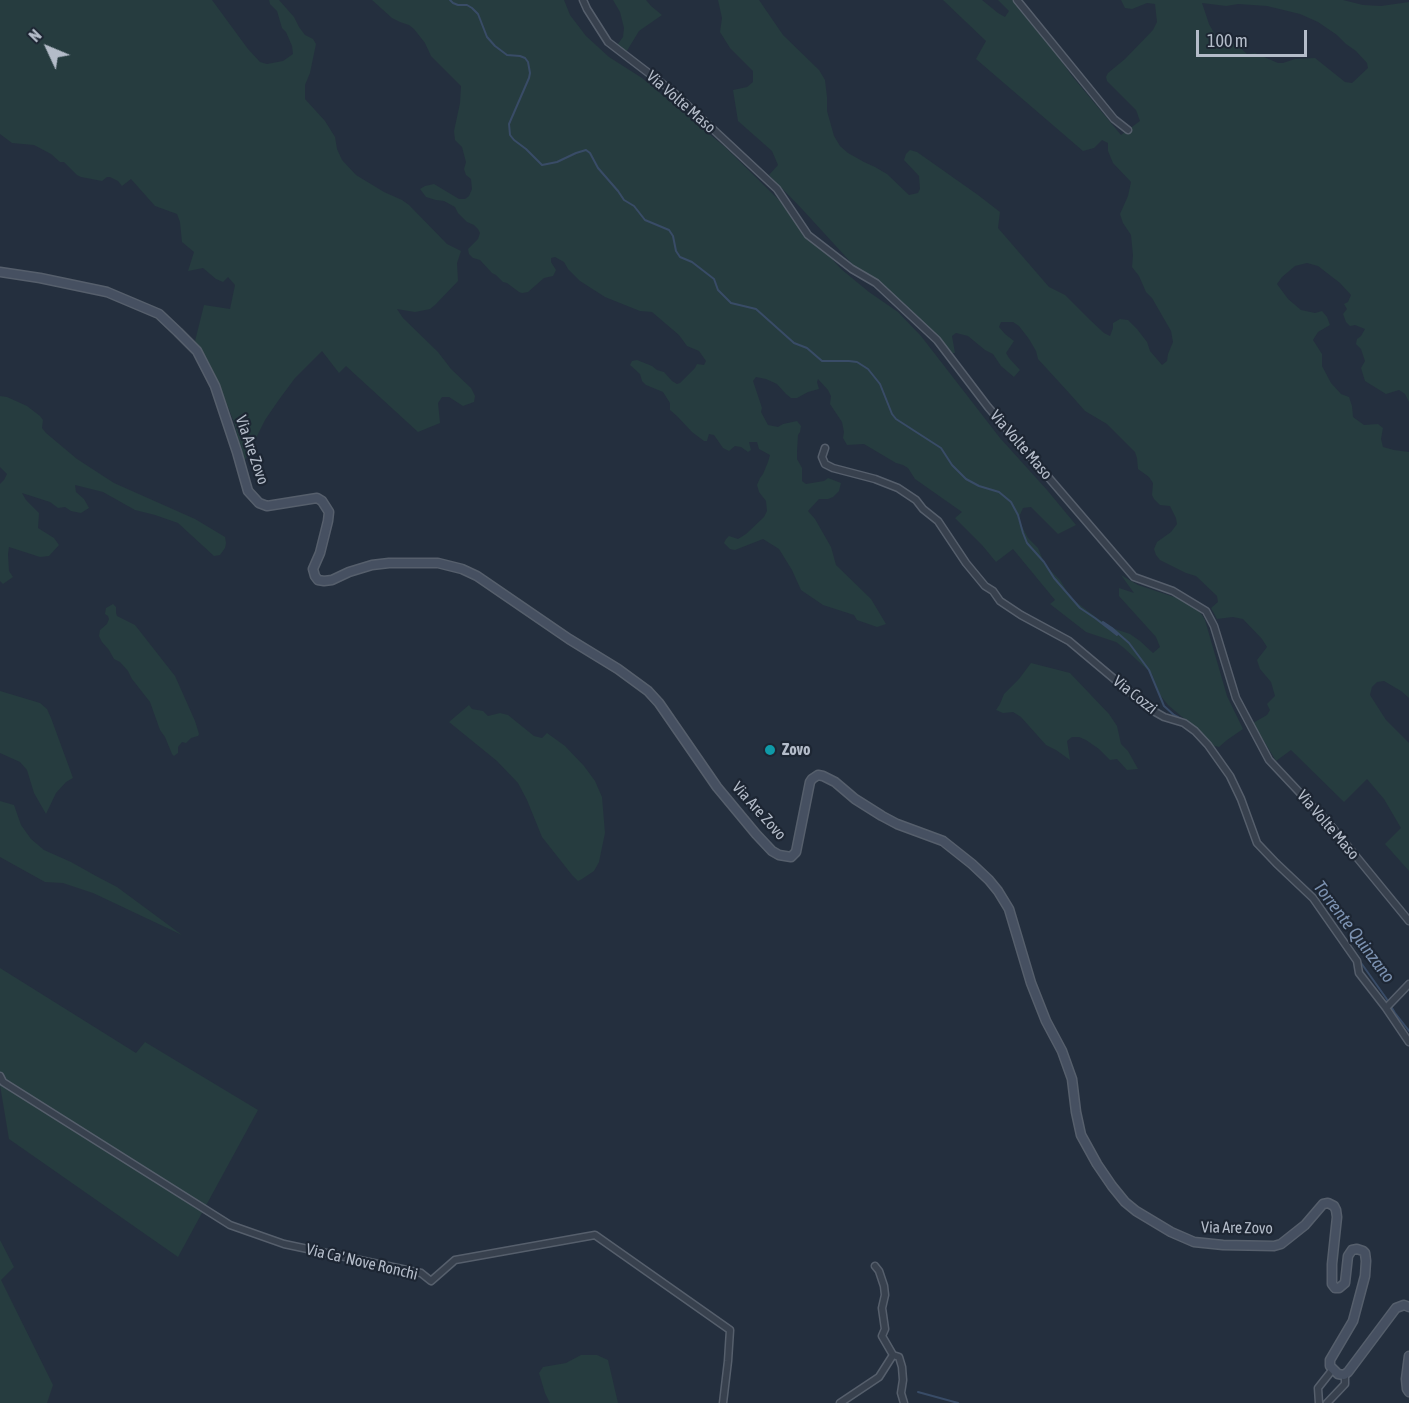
<!DOCTYPE html>
<html>
<head>
<meta charset="utf-8">
<style>
	body { margin:0 }
	#map { position:relative; width:1409px; height:1403px; overflow:hidden; background:#242f3e; font-family:"Asap Condensed",sans-serif }
	canvas { display:block }
	.north { position:absolute; left:18px; top:18px; width:60px; height:60px; -webkit-text-stroke:4px #1d2633; paint-order:stroke; rotate:314deg; font-size:16px; font-weight:700; line-height:24px; text-align:center; color:#b4bcc9 }
	.north::after { content:''; display:block; margin:auto; width:21px; height:27px; background:#b4bcc9; clip-path:polygon(50% 0,100% 100%,50% 72%,0 100%) }
	.scale { position:absolute; left:1196px; top:30px; width:111px; height:27px; box-sizing:border-box; border:3px solid #b4bcc9; border-top:0; padding-left:8px; font-size:18px; line-height:21px; white-space:nowrap; color:#b4bcc9; -webkit-text-stroke:4px #1d2633; paint-order:stroke }
</style>
</head>
<body>
<div id="map">
<canvas width="1409" height="1403"></canvas>
<div class="north">N</div>
<div class="scale">100 m</div>
</div>
<script>
const ctx = document.querySelector('canvas').getContext('2d');
ctx.lineJoin = 'round';
function fillPath(path, color) { ctx.fillStyle = color; ctx.fill(path, 'evenodd'); }
const poly = rows => new Path2D(rows.map(r => 'M' + r).join(''));
function trace(path, color, width, dash) { ctx.strokeStyle = color; ctx.lineWidth = width; ctx.lineCap = dash ? 'butt' : 'round'; ctx.setLineDash(dash || []); ctx.stroke(path); }
function drawText(font, color, halo, rows, align = 'center') {
  ctx.font = font + ' "Asap Condensed",sans-serif'; ctx.lineWidth = 4.5; ctx.setLineDash([]); ctx.textBaseline = 'middle'; ctx.strokeStyle = halo; ctx.fillStyle = color; for (const [text, x, y, turn = 0] of rows) {
    ctx.save(); ctx.translate(x, y); ctx.rotate((+turn || 0) * Math.PI / 180); ctx.textAlign = isNaN(turn) ? turn : align; if (halo) ctx.strokeText(text, 0, 0); ctx.fillText(text, 0, 0); ctx.restore();
  }
}
fillPath(poly([
	[0,0,212,0,248,49,260,62,267,64,283,61,293,54,292,46,286,32,282,28,277,11,270,4,269,0,279,0,294,17,299,27,305,35,313,39,316,44,310,73,305,85,305,99,325,121,335,137,337,149,342,160,356,175,384,192,402,200,409,205,447,244,461,251,457,263,458,281,435,305,430,309,415,312,397,309,403,318,438,352,451,369,471,388,475,396,474,402,463,406,449,397,442,397,438,403,440,423,418,432,346,366,339,373,322,351,295,378,278,401,265,420,244,462,234,422,216,377,206,357,195,341,204,305,230,309,235,285,228,277,223,282,216,279,203,268,188,271,194,252,182,242,180,222,177,214,155,206,131,179,122,186,118,181,110,177,107,177,102,181,81,177,77,175,64,162,60,162,51,154,34,145,12,143,0,134],
	[372,0,564,0,570,15,586,36,609,57,642,78,725,147,779,200,841,269,869,292,898,312,921,336,1000,438,1047,490,1076,525,1058,534,1031,507,1023,508,1018,519,1028,538,1038,548,1045,565,1060,580,1071,598,1097,618,1115,629,1130,634,1140,641,1153,653,1160,647,1156,637,1119,596,1119,588,1134,593,1121,575,1138,585,1180,599,1197,609,1202,615,1205,620,1227,696,1243,729,1227,740,1219,747,1211,745,1194,727,1168,705,1160,695,1152,674,1124,648,1116,642,1086,632,1050,604,1055,600,1013,549,996,562,982,545,955,518,962,512,915,479,908,468,903,465,896,463,864,444,847,445,843,438,844,432,842,422,830,404,831,396,828,390,818,379,817,382,819,389,808,392,797,398,791,398,786,394,777,384,766,379,756,377,753,381,762,408,761,412,768,425,778,427,783,424,797,421,801,426,800,432,798,435,797,452,797,459,802,468,802,481,806,484,824,481,828,478,841,483,839,491,833,497,828,499,819,499,808,511,815,519,831,547,836,565,871,599,886,624,877,627,857,620,854,615,823,605,801,590,792,570,779,549,763,539,735,550,730,549,724,543,726,539,729,536,738,539,746,534,764,517,767,511,766,501,759,492,757,485,760,478,763,474,768,462,770,455,759,449,757,442,749,442,751,450,748,452,741,447,735,446,729,451,723,448,714,435,709,434,707,441,704,441,692,432,677,416,670,410,670,403,663,392,646,385,642,381,640,374,630,365,632,361,637,360,652,366,657,370,664,372,672,381,677,384,680,383,695,368,697,364,704,365,706,361,699,351,687,346,679,335,652,312,640,311,605,297,580,281,568,269,564,262,555,257,551,258,551,262,556,270,553,276,544,278,528,292,522,293,519,292,507,283,503,282,496,275,492,273,480,260,473,258,469,254,468,249,478,239,480,233,478,229,474,225,467,222,458,213,455,207,444,201,436,200,426,197,420,189,425,186,434,184,459,199,465,199,469,196,472,189,471,179,466,175,464,169,466,162,462,147,455,140,454,131,460,103,461,86,431,56,425,43,414,29,409,25,400,22,392,18],
	[613,0,646,0,651,6,662,15,639,31,625,54,615,48,623,37,624,28,620,12],
	[718,0,759,0,783,35,819,70,825,80,827,97,827,111,834,136,840,146,848,153,864,162,875,167,887,174,909,195,918,193,920,189,919,176,904,160,906,154,910,150,917,152,978,195,1000,212,998,228,1049,287,1065,295,1089,319,1104,333,1110,336,1113,328,1113,323,1120,319,1128,320,1137,329,1147,342,1150,351,1162,365,1167,361,1168,354,1173,342,1171,331,1152,298,1146,292,1139,276,1132,267,1133,255,1131,235,1123,223,1120,214,1128,196,1131,182,1113,163,1108,151,1108,143,1102,140,1094,148,1083,151,976,59,986,41,943,0,982,0,998,13,1005,17,1009,11,998,0,1013,0,1037,27,1072,76,1121,135,1140,121,1136,110,1107,81,1106,77,1108,73,1125,59,1153,30,1157,22,1155,4,1147,3,1132,9,1125,8,1121,0,1343,0,1363,5,1381,6,1409,2,1409,402,1405,394,1399,390,1386,394,1365,381,1361,368,1365,361,1361,349,1356,344,1357,339,1361,336,1365,329,1355,325,1350,326,1346,322,1343,314,1347,309,1344,304,1348,302,1351,295,1340,283,1318,266,1307,263,1295,266,1282,277,1277,284,1288,299,1301,310,1315,313,1322,311,1327,317,1330,325,1318,332,1313,340,1322,354,1322,366,1331,383,1341,394,1349,397,1352,406,1353,417,1364,425,1378,424,1383,428,1381,439,1383,447,1394,450,1409,452,1409,698,1401,691,1384,681,1377,682,1372,687,1370,695,1386,720,1409,743,1409,871,1385,844,1401,828,1384,799,1367,779,1344,802,1291,750,1276,761,1253,723,1267,715,1270,710,1267,704,1275,696,1271,682,1260,669,1257,660,1267,647,1262,639,1243,619,1233,617,1217,619,1211,608,1218,602,1217,596,1196,576,1186,573,1160,560,1156,555,1154,549,1157,542,1171,532,1177,524,1176,518,1170,506,1160,505,1154,499,1152,495,1153,483,1149,477,1138,469,1137,458,1135,452,1107,424,1085,411,1070,394,1038,359,1036,351,1029,339,1019,326,1013,322,1001,322,999,327,1005,334,1014,341,1006,353,1009,358,1020,370,1014,377,1001,366,993,354,985,350,968,336,956,333,952,336,955,353,948,354,929,329,905,304,856,268,802,209,769,175,778,165,772,151,738,121,733,90,747,87,753,82,753,71,730,48,720,32,722,18],
	[1202,3,1226,6,1238,4,1267,6,1300,14,1318,22,1337,35,1346,44,1356,51,1367,63,1368,68,1352,83,1345,82,1315,58,1295,59,1283,63,1278,63,1255,53,1247,54,1236,44,1225,40,1219,42,1209,24],
	[0,396,7,397,27,406,40,416,43,420,42,428,46,433,77,459,114,483,195,519,225,537,226,543,225,548,220,555,214,556,178,523,155,515,135,510,103,492,75,485,76,492,84,499,89,508,81,513,71,511,65,507,58,508,50,502,22,493,26,500,39,513,38,528,54,538,59,545,49,556,40,557,9,547,8,554,9,571,13,577,3,584,0,581,0,484,4,480,7,474,0,467],
	[113,604,116,607,116,613,117,616,135,625,175,676,195,721,199,734,198,736,191,738,186,743,182,742,178,747,178,753,174,756,172,754,165,737,160,730,150,702,132,679,128,671,120,662,114,659,109,650,102,642,99,636,100,630,107,624,109,619,108,616,105,614,106,608],
	[1031,663,1070,673,1109,714,1117,726,1121,744,1128,751,1138,769,1127,770,1117,759,1110,760,1099,749,1086,740,1079,737,1072,737,1067,741,1070,760,1056,750,1046,745,1021,717,1013,712,1003,713,996,710,1000,704,1004,694,1019,679],
	[0,691,40,703,47,709,51,718,73,778,66,782,56,793,46,814,34,793,27,770,20,762,0,753],
	[469,705,472,709,483,711,488,716,500,713,508,715,534,736,542,738,547,733,565,746,584,766,595,781,602,797,605,833,599,862,594,871,582,879,578,881,572,875,542,837,527,800,518,783,497,761,449,722],
	[0,801,14,805,21,825,31,839,44,850,71,862,96,876,117,887,182,935,93,893,63,883,45,882,0,857],
	[0,968,136,1053,145,1042,258,1110,178,1257,9,1139,0,1085],
	[0,1240,14,1267,1,1280,53,1385,47,1403,0,1403],
	[581,1355,597,1355,608,1360,618,1403,550,1403,545,1393,539,1373,543,1367,566,1363]
]), '#263c3f');
trace(poly([
	[450,0,453,3,458,5,467,5,472,8,478,14,487,37,495,46,507,55,520,56,525,58,528,62,530,73,529,78,509,124,510,135,514,140,526,149,542,165,557,162,576,153,586,150,590,153,598,168,618,191,624,200,634,206,645,220,669,230,673,236,676,251,680,257,692,262,714,279,718,290,731,303,756,309,794,343,807,348,822,361,849,361,857,362,868,369,880,384,892,414,896,419,941,448,952,465,966,479,979,486,999,492,1011,502,1018,515,1023,533,1027,543,1044,562,1054,578,1080,608,1095,618,1117,635,1103,622,1112,628,1129,643,1149,670,1164,706,1174,715,1185,721],
	[1359,960,1386,998,1395,1013,1409,1031],
	[918,1392,958,1403]
]), '#394c67', 2);
const street = poly([
	[583,0,587,9,608,42,672,91,777,189,808,235,852,269,876,283,937,340,988,407,1134,577,1173,591,1206,611,1214,626,1236,698,1269,760,1332,827,1409,921],
	[1017,0,1114,119,1128,130],
	[825,448,822,457,825,464,833,468,875,479,898,488,916,500,923,509,938,521,966,563,985,586,993,591,1000,601,1021,615,1069,641,1150,709,1164,717,1184,723,1195,731,1208,745,1230,776,1241,799,1257,843,1276,863,1313,898,1357,961,1359,973,1386,1008],
	[1409,984,1386,1008,1409,1042],
	[0,1076,3,1082,230,1225,284,1244,421,1273,431,1281,455,1260,595,1235,730,1330,728,1361,723,1403],
	[875,1266,879,1271,884,1286,885,1295,882,1308,885,1329,882,1336,893,1355],
	[840,1403,879,1377,893,1355,899,1357,902,1367,903,1380,901,1393,904,1403],
	[1319,1403,1318,1388,1333,1369],
	[1327,1403,1345,1384,1345,1375]
]);
const secondary = poly([
	[0,272,40,278,107,292,159,314,178,332,197,351,215,386,237,452,248,491,259,503,267,506,317,498,322,501,329,512,328,521,320,553,313,569,315,576,318,580,324,581,332,580,349,572,372,565,389,563,438,563,462,569,477,576,569,639,618,669,648,691,659,703,717,787,756,834,772,851,779,855,791,857,796,852,810,782,812,779,818,775,823,776,835,782,855,799,882,816,897,824,943,841,972,864,989,880,998,891,1009,909,1031,983,1046,1021,1062,1051,1072,1079,1076,1112,1081,1135,1097,1164,1112,1186,1125,1202,1136,1211,1171,1232,1194,1242,1223,1245,1274,1246,1281,1244,1305,1225,1323,1204,1328,1203,1334,1206,1336,1210,1337,1217,1332,1264,1332,1284,1335,1288,1339,1288,1345,1283,1348,1256,1352,1250,1357,1249,1363,1251,1365,1253,1366,1261,1365,1276,1353,1321,1330,1360,1330,1366,1338,1374,1344,1375,1348,1372,1396,1308,1404,1305,1409,1307],
	[1409,1356,1406,1379,1407,1389,1409,1392]
]);
trace(street, '#565f6c', 9);
trace(secondary, '#565f6c', 11);
trace(street, '#38414e', 6);
trace(secondary, '#465061', 8);
for (const [x, y, r, color] of [
	[770,750,6,"#0f9aa8"]
]) { const dot = new Path2D(); dot.arc(x, y, r, 0, 2 * Math.PI); ctx.fillStyle = color; ctx.fill(dot); trace(dot, '#1d2633', 2); }
drawText('16px', '#b4bcc9', '#1d2633', [
	["Via Volte Maso",681,102,41],
	["Via Volte Maso",1021,445,49],
	["Via Are Zovo",252,450,71],
	["Via Cozzi",1135,695,38],
	["Via Are Zovo",759,811,48],
	["Via Volte Maso",1328,825,49],
	["Via Are Zovo",1237,1228,1],
	["Via Ca' Nove Ronchi",362,1262,13]
]);
drawText('bold 16px', '#b4bcc9', '#1d2633', [
	["Zovo",782,750]
], 'left');
drawText('italic 18px', '#7c92b1', '#1d2633', [
	["Torrente Quinzano",1354,932,53]
]);
</script>
</body>
</html>
